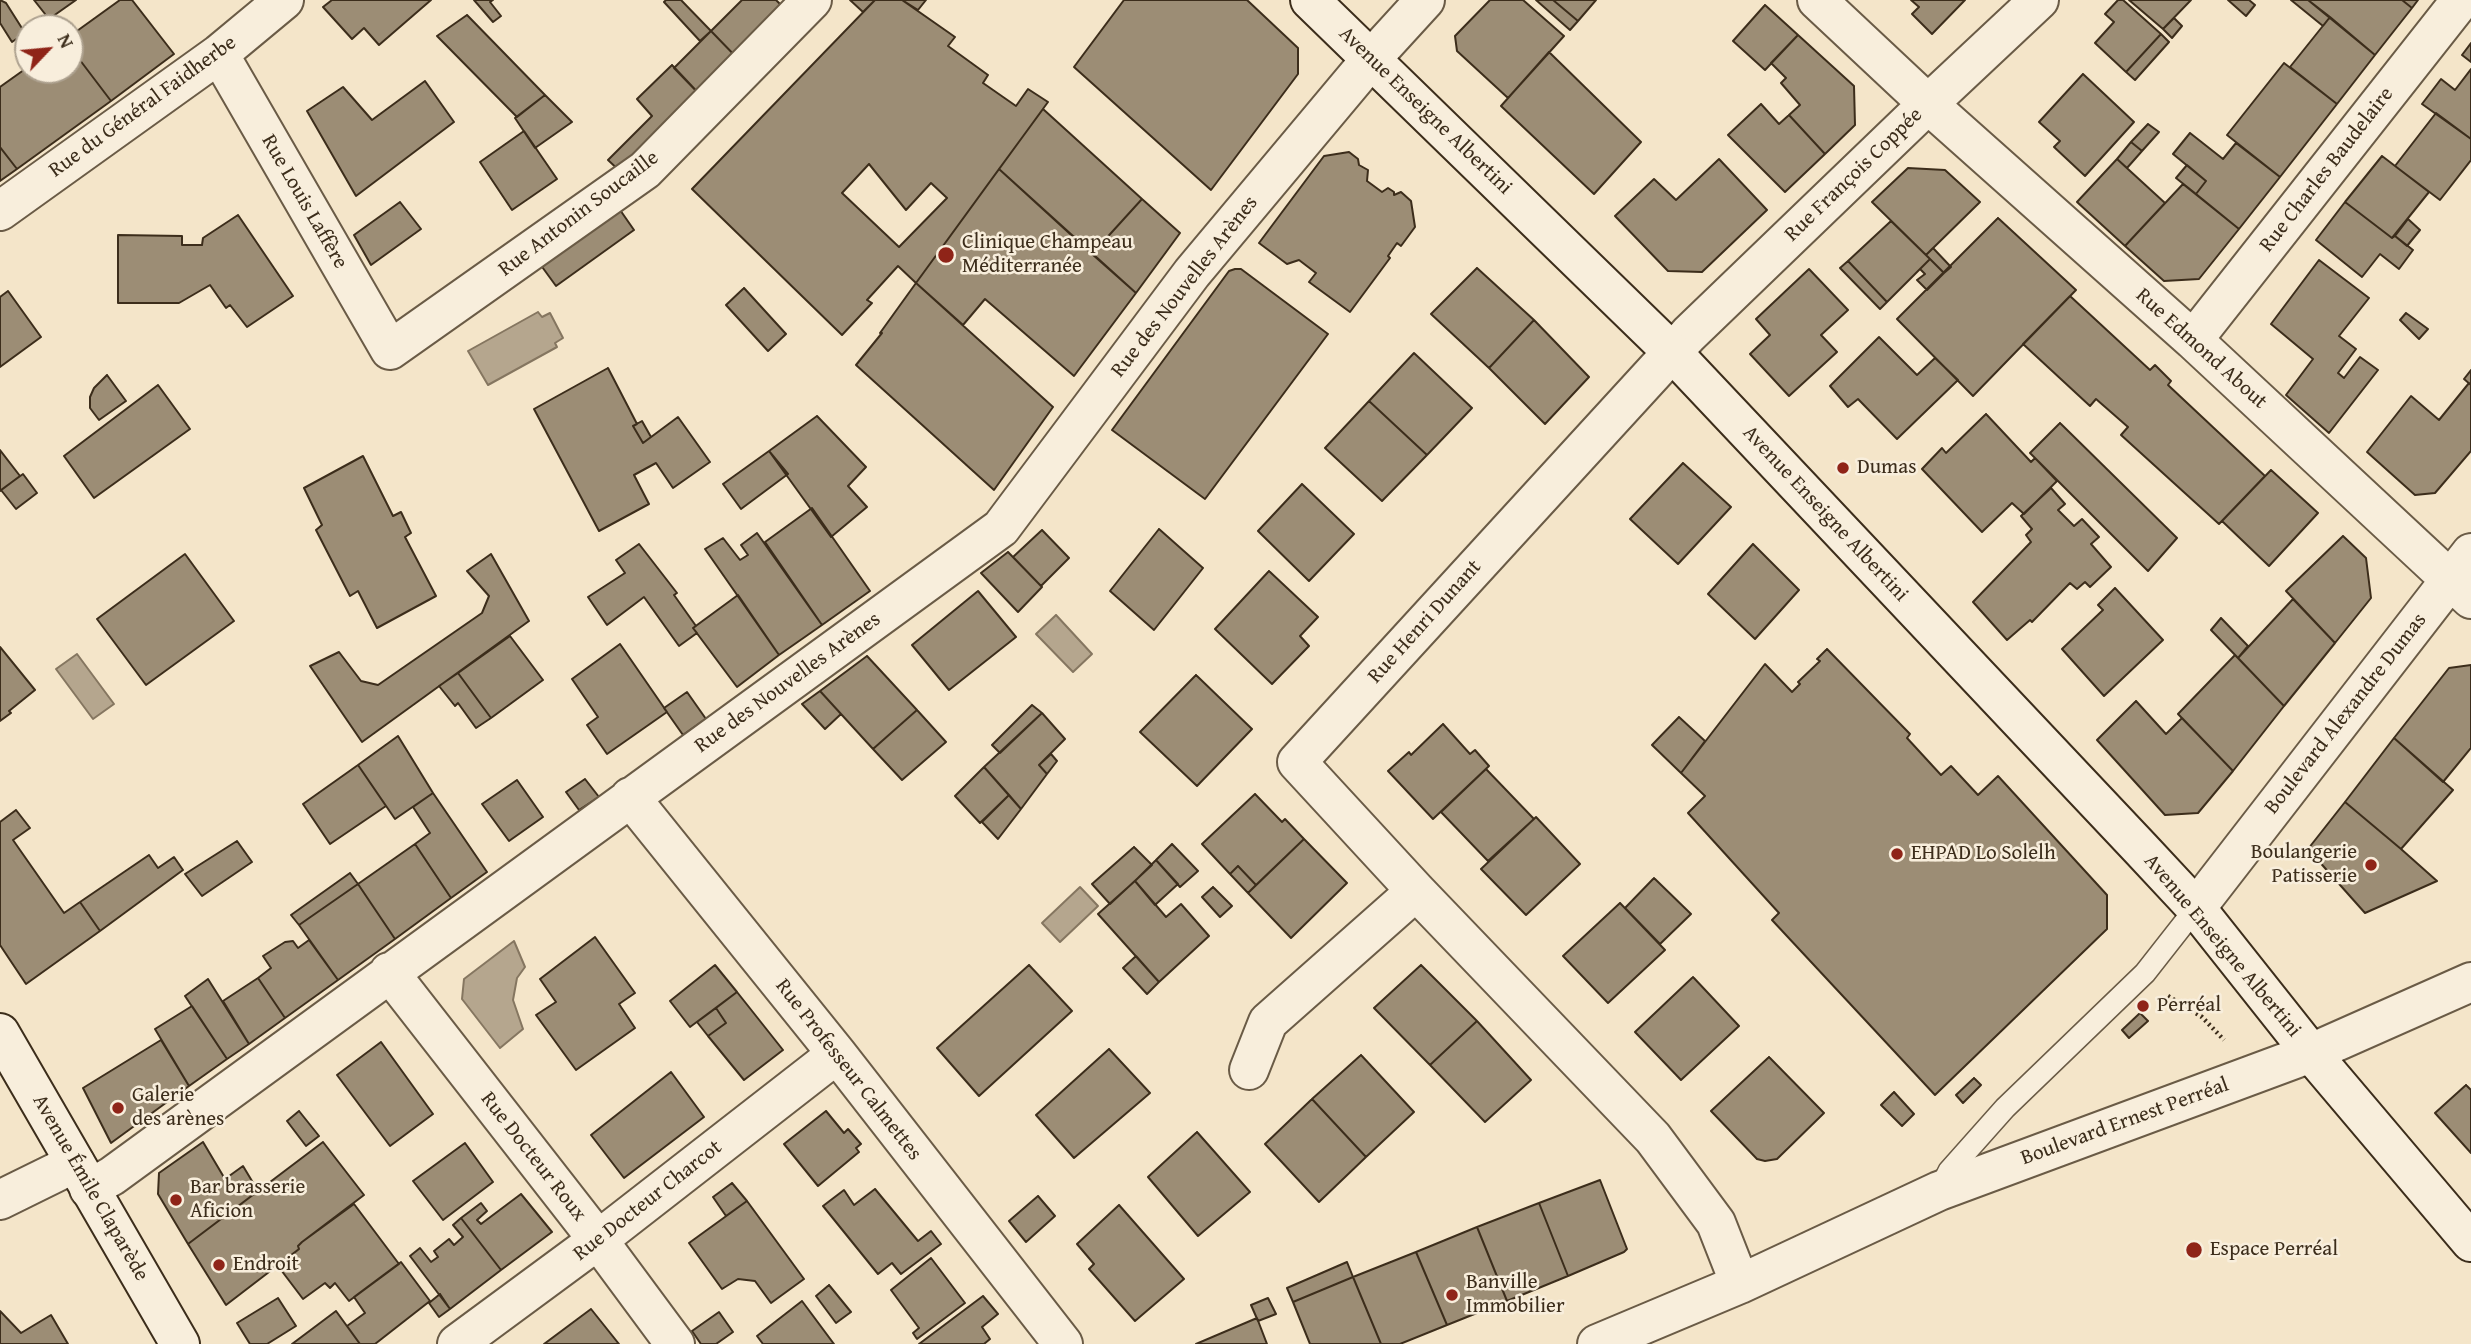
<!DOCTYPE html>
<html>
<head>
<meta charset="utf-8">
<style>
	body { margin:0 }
	#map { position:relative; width:2471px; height:1344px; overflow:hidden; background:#f4e5c9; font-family:"Gentium Book Plus",serif }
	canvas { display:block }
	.north { position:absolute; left:14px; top:14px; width:70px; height:70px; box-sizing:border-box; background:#f8eedc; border:2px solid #ada18f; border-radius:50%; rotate:64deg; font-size:19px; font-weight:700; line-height:28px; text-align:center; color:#3c2d1b }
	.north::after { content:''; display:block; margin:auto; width:24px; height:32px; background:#8f2418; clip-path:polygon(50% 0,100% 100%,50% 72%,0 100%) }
</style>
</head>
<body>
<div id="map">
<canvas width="2471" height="1344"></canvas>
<div class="north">N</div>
</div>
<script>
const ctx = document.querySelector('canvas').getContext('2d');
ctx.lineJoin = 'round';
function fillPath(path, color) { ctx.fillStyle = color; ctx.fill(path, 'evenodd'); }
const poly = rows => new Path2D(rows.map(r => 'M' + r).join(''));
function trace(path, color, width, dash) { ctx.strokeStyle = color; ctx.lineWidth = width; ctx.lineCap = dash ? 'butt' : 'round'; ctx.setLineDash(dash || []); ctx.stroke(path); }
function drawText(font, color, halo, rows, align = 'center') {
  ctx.font = font + ' "Gentium Book Plus",serif'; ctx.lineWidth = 5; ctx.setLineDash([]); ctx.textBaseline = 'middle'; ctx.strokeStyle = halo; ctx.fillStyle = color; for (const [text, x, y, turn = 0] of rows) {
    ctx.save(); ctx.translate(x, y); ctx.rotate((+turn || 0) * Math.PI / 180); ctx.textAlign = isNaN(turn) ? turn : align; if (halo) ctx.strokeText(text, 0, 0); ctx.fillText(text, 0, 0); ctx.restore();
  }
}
const water = poly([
	[538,312,542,317,550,313,563,338,555,343,557,347,488,385,468,351,538,312],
	[1056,615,1092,654,1073,672,1036,634,1056,615],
	[77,654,114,704,93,719,56,669,77,654],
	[1080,887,1098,906,1060,942,1042,923,1080,887],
	[514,941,525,967,517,978,513,1000,523,1029,500,1048,462,999,464,979,514,941]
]);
fillPath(water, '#b5a68e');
trace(water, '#857660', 2);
const building = poly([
	[0,0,6,3,25,33,12,42,0,23,0,0],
	[34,0,76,0,49,19,34,0],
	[120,0,132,0,174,54,111,101,70,47,70,36,120,0],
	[332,0,431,0,379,45,364,28,352,39,323,7,332,0],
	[474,0,493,0,490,2,501,16,493,22,474,0],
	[666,0,681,0,711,31,700,41,664,2,666,0],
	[742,0,776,0,782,6,741,62,711,31,742,0],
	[850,0,875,0,863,12,850,0],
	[875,0,902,0,955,37,948,46,988,75,983,83,1016,106,1028,89,1048,102,916,283,898,266,867,300,872,303,842,335,692,189,875,0],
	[869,164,906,210,931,183,947,198,899,247,842,193,869,164],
	[902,0,926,0,918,10,902,0],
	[1124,0,1247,0,1298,48,1298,74,1211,190,1074,67,1124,0],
	[1490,0,1523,0,1564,36,1508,98,1457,51,1455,36,1490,0],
	[1536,0,1553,0,1578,21,1570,30,1536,0],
	[1553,0,1596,0,1578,21,1553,0],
	[1911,0,1965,0,1932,34,1912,14,1919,7,1911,0],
	[2118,0,2123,0,2161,34,2126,72,2095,43,2114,22,2105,14,2118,0],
	[2129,0,2191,0,2163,29,2129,0],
	[2228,0,2249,0,2255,5,2246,16,2228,0],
	[2291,0,2308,0,2330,17,2323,26,2291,0],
	[2308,0,2402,0,2412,8,2375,55,2308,0],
	[2402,0,2418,0,2412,8,2402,0],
	[1765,5,1798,35,1765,70,1733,41,1765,5],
	[467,15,545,95,517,117,437,36,467,15],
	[2330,17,2375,55,2337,104,2290,67,2330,17],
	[2174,18,2182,26,2172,38,2163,29,2174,18],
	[711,31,741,62,704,99,674,68,711,31],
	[2161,34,2169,42,2135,80,2126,72,2161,34],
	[1798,35,1854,86,1855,125,1825,154,1789,115,1800,105,1781,83,1786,78,1771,63,1798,35],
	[2471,43,2471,62,2462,55,2471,43],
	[70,47,111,101,17,169,0,147,0,87,28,67,28,70,70,70,70,47],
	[1549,52,1641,142,1594,194,1501,106,1549,52],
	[2284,63,2337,104,2280,177,2227,135,2284,63],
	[672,65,704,99,625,176,608,160,652,116,637,99,672,65],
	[2471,69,2471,139,2422,104,2441,79,2455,90,2471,69],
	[2083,74,2134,122,2085,176,2054,147,2060,141,2039,122,2083,74],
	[425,81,454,122,356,196,307,111,343,87,372,120,425,81],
	[545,95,572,122,535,148,515,118,545,95],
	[1761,104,1779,124,1789,115,1825,154,1785,192,1728,135,1761,104],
	[1043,109,1142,199,1092,254,999,169,1043,109],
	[2436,113,2471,139,2471,160,2440,200,2395,166,2436,113],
	[2148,124,2159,132,2142,151,2131,142,2148,124],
	[524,131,557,179,512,210,480,162,524,131],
	[2190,133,2223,159,2236,143,2280,177,2239,229,2196,194,2206,181,2173,154,2190,133],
	[2131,142,2142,151,2127,168,2117,159,2131,142],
	[0,147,17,169,0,181,0,147],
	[1349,152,1358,159,1359,165,1368,170,1367,181,1382,192,1388,188,1394,192,1394,195,1401,192,1411,201,1415,227,1401,246,1397,243,1388,256,1390,258,1350,312,1309,282,1316,273,1299,260,1287,264,1259,243,1324,156,1349,152],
	[2382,156,2429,192,2392,238,2345,202,2382,156],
	[1719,159,1767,210,1702,272,1668,271,1615,216,1654,179,1676,200,1719,159],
	[2117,159,2165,203,2125,246,2077,202,2117,159],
	[2187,165,2206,181,2196,194,2176,178,2187,165],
	[1908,168,1945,170,1980,202,1926,255,1872,202,1908,168],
	[999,169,1136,293,1074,376,985,299,963,325,916,283,999,169],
	[2183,184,2239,229,2199,279,2164,281,2125,246,2183,184],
	[1142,199,1180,233,1136,293,1092,254,1142,199],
	[400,202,421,229,371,265,354,235,400,202],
	[2345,202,2392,238,2395,236,2413,250,2399,269,2380,254,2362,277,2316,240,2345,202],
	[618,207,634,230,556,286,540,264,618,207],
	[238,215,293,296,247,327,230,305,226,308,210,285,179,303,118,303,118,235,182,236,182,245,202,245,203,238,238,215],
	[1998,218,2076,290,1973,396,1897,319,1998,218],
	[2408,219,2420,230,2407,246,2395,236,2408,219],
	[1891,221,1930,259,1887,302,1848,261,1891,221],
	[1933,248,1951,267,1944,273,1926,255,1933,248],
	[1930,259,1944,273,1927,290,1917,280,1925,274,1920,269,1930,259],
	[2319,260,2369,298,2339,336,2356,349,2338,373,2344,378,2360,357,2378,370,2329,433,2286,395,2313,359,2271,324,2319,260],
	[1848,261,1887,302,1880,309,1840,268,1848,261],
	[1477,268,1534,320,1489,368,1431,314,1477,268],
	[1235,269,1241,269,1328,334,1205,499,1112,430,1229,271,1235,269],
	[1809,269,1848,310,1821,335,1837,352,1789,396,1750,354,1770,335,1756,319,1809,269],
	[916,283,1053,407,994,490,856,365,882,333,880,333,916,283],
	[744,288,786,334,768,351,726,305,744,288],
	[8,291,41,337,0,367,0,297,8,291],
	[2070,296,2150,370,2155,365,2171,381,2168,385,2265,476,2219,524,2121,435,2128,427,2096,399,2090,406,2023,344,2070,296],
	[2406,313,2428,329,2419,339,2400,320,2406,313],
	[1534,320,1589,377,1545,424,1489,368,1534,320],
	[1879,337,1917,375,1935,358,1958,380,1897,439,1858,399,1848,407,1830,386,1879,337],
	[1414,353,1472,408,1427,455,1369,401,1414,353],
	[608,368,637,424,633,426,643,443,678,417,710,462,673,488,656,463,634,475,649,504,599,531,534,409,608,368],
	[2471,370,2471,385,2464,379,2471,370],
	[107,375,126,401,99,420,90,408,90,397,94,388,107,375],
	[2469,383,2471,385,2471,451,2435,493,2415,495,2367,452,2411,396,2439,420,2469,383],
	[158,385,190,429,94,498,64,456,158,385],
	[1369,401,1427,455,1382,501,1325,448,1369,401],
	[1986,414,2031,462,2035,458,2057,481,2024,514,2012,503,1982,532,1922,469,1942,448,1946,453,1986,414],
	[817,416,866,467,848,486,867,507,831,537,769,451,817,416],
	[642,421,651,437,643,443,633,426,642,421],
	[2060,423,2177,538,2148,571,2030,453,2060,423],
	[0,450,20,476,0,491,0,450],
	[769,451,788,474,741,509,723,484,769,451],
	[363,456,393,516,401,512,411,533,405,537,436,596,377,628,358,591,350,596,316,530,322,525,304,488,363,456],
	[1683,463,1731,507,1678,564,1630,519,1683,463],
	[2271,470,2318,513,2269,566,2222,521,2271,470],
	[23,474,37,493,16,509,1,490,23,474],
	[1302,484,1354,534,1309,581,1258,531,1302,484],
	[2051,488,2065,504,2058,510,2074,526,2082,519,2099,537,2091,544,2111,567,2090,587,2085,582,2077,589,2070,583,2032,622,2030,620,2007,640,1973,602,2031,542,2026,535,2032,529,2021,516,2051,488],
	[812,508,870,591,822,625,765,542,812,508],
	[1159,529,1203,568,1154,630,1110,591,1159,529],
	[1042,530,1069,558,1041,586,1013,557,1042,530],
	[757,533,822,625,779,655,705,549,723,538,740,560,748,555,741,545,757,533],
	[2343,536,2366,558,2371,598,2335,643,2286,591,2343,536],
	[639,544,677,593,674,595,696,626,693,628,697,633,679,646,644,597,607,625,588,597,625,573,616,560,639,544],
	[1753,544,1799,590,1755,639,1708,594,1753,544],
	[1008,552,1042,587,1018,612,981,573,1008,552],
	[185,554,234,621,146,685,97,619,185,554],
	[491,554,529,621,362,742,310,666,339,652,361,681,378,685,482,613,489,596,467,571,491,554],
	[1269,571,1318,617,1300,636,1309,646,1272,684,1215,629,1269,571],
	[2115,588,2163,640,2104,696,2062,649,2103,610,2098,605,2115,588],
	[978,591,1016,637,949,690,912,645,978,591],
	[738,595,779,655,737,687,693,628,738,595],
	[2293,599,2335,643,2284,706,2238,658,2293,599],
	[2221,618,2248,646,2238,658,2211,630,2221,618],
	[510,636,543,680,491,718,458,673,510,636],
	[620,644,667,712,607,754,587,725,598,717,572,679,620,644],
	[0,647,35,690,9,711,11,713,0,721,0,647],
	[1827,649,1910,734,1907,738,1941,775,1951,766,1978,795,1998,776,2107,895,2107,929,1935,1095,1772,920,1779,913,1688,813,1705,796,1681,773,1765,664,1792,692,1800,684,1798,682,1820,661,1817,659,1827,649],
	[2235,655,2284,706,2233,771,2178,714,2235,655],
	[867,656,917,710,873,749,820,691,867,656],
	[2471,665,2471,748,2443,782,2394,738,2449,668,2471,665],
	[458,673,491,718,476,728,458,703,455,706,439,686,458,673],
	[1196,675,1252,729,1197,786,1140,732,1196,675],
	[820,691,841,714,825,729,802,704,820,691],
	[687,692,706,719,683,735,664,708,687,692],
	[2136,701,2166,734,2182,718,2233,771,2198,813,2165,815,2097,740,2136,701],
	[1032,705,1042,713,1000,753,992,745,1032,705],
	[917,710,946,742,902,780,873,749,917,710],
	[1042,713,1065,739,1039,765,1047,774,1021,809,984,767,1042,713],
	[1679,717,1705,741,1681,773,1652,745,1679,717],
	[1443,724,1470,754,1475,750,1489,766,1433,819,1388,771,1409,752,1411,755,1443,724],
	[398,736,433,793,395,819,358,765,398,736],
	[2394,738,2453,790,2401,849,2345,802,2394,738],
	[1051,754,1057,761,1047,774,1039,765,1051,754],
	[358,765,386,806,330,844,303,804,358,765],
	[984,767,1009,795,980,823,955,796,984,767],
	[1486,769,1534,819,1488,861,1441,812,1486,769],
	[585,779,599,797,579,810,566,792,585,779],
	[517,780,543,817,509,841,482,804,517,780],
	[433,793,487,872,451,898,415,844,430,833,413,807,433,793],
	[1255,794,1282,822,1285,819,1304,839,1256,885,1238,866,1230,874,1202,844,1255,794],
	[1009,795,1021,809,998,839,982,822,1009,795],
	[2345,802,2401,849,2437,881,2365,913,2308,849,2345,802],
	[16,810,30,828,13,840,64,913,80,902,100,931,26,984,0,945,0,822,16,810],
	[1536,817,1580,864,1526,915,1481,869,1536,817],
	[1304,839,1347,883,1291,938,1248,893,1304,839],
	[237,841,252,862,202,896,185,874,237,841],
	[415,844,451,898,395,939,358,884,415,844],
	[1172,844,1198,871,1180,887,1156,860,1172,844],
	[1134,847,1152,865,1110,904,1092,884,1134,847],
	[149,855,158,868,174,857,183,870,100,931,80,902,149,855],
	[1156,860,1178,884,1155,905,1135,881,1156,860],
	[1238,866,1256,885,1248,893,1230,874,1238,866],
	[350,873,358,884,299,925,291,915,350,873],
	[1654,878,1691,914,1660,944,1625,908,1654,878],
	[1135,881,1166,917,1181,904,1209,936,1159,982,1098,914,1135,881],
	[358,884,395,939,338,980,299,925,358,884],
	[1213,887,1232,906,1220,917,1202,897,1213,887],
	[1620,903,1665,950,1608,1003,1563,956,1620,903],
	[595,937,635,993,619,1004,635,1028,576,1070,536,1015,556,1002,540,979,595,937],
	[309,940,338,980,285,1018,258,978,271,968,263,956,285,942,293,941,298,948,309,940],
	[1136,956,1159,982,1147,994,1123,968,1136,956],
	[715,965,737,992,690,1027,670,1001,715,965],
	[1029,965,1072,1011,979,1096,937,1048,1029,965],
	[1421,965,1477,1021,1430,1065,1374,1008,1421,965],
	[1693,977,1739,1026,1681,1080,1635,1032,1693,977],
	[258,978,285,1018,249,1044,223,1001,258,978],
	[208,979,249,1044,227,1059,185,996,208,979],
	[737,992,783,1050,744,1080,708,1036,726,1023,716,1008,737,992],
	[192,1006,227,1059,189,1086,155,1029,192,1006],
	[716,1008,726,1023,708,1036,697,1022,716,1008],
	[2140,1013,2148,1021,2129,1038,2122,1030,2140,1013],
	[1477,1021,1531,1080,1485,1122,1430,1065,1477,1021],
	[161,1040,189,1086,111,1143,83,1088,161,1040],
	[381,1042,433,1114,390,1146,337,1075,381,1042],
	[1109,1049,1150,1093,1074,1158,1036,1115,1109,1049],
	[1361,1055,1414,1112,1366,1157,1312,1099,1361,1055],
	[1769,1057,1824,1113,1777,1159,1765,1161,1757,1159,1711,1111,1769,1057],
	[671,1072,704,1117,624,1178,591,1135,671,1072],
	[1974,1078,1981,1085,1963,1103,1956,1095,1974,1078],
	[2466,1085,2471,1090,2471,1153,2435,1113,2466,1085],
	[1894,1092,1914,1114,1902,1126,1881,1105,1894,1092],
	[1312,1099,1366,1157,1319,1202,1265,1144,1312,1099],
	[299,1111,319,1136,306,1146,287,1121,299,1111],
	[826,1111,844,1133,848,1129,861,1144,856,1148,859,1152,818,1186,784,1144,826,1111],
	[1197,1132,1250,1192,1198,1236,1148,1177,1197,1132],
	[203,1142,225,1179,243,1166,258,1191,188,1244,158,1194,159,1173,203,1142],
	[323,1142,364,1195,302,1242,298,1246,299,1249,226,1305,188,1244,323,1142],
	[465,1143,493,1182,443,1220,413,1181,465,1143],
	[1600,1180,1627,1249,1624,1252,1568,1276,1539,1203,1600,1180],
	[732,1183,747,1201,726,1216,713,1197,732,1183],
	[875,1189,918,1241,931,1231,941,1244,901,1274,892,1263,878,1274,823,1206,844,1190,854,1205,875,1189],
	[521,1194,552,1232,501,1270,461,1218,481,1203,487,1211,477,1220,481,1224,521,1194],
	[1038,1196,1055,1216,1026,1242,1009,1221,1038,1196],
	[747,1201,804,1279,771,1303,755,1281,738,1279,722,1289,689,1243,747,1201],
	[1539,1203,1568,1276,1507,1301,1477,1227,1539,1203],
	[354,1204,399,1264,349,1301,335,1283,330,1288,325,1283,303,1299,278,1266,299,1249,298,1246,302,1242,354,1204],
	[1119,1205,1184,1279,1135,1321,1089,1269,1094,1264,1077,1244,1119,1205],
	[461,1218,501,1270,450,1309,410,1256,420,1248,431,1262,438,1257,434,1251,449,1239,454,1245,463,1237,453,1225,461,1218],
	[1477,1227,1507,1301,1447,1325,1416,1252,1477,1227],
	[1416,1252,1447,1325,1400,1344,1381,1344,1353,1277,1416,1252],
	[931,1258,965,1303,917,1339,913,1333,919,1328,891,1290,931,1258],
	[401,1262,430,1301,375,1344,360,1344,347,1326,365,1313,354,1297,401,1262],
	[1347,1262,1353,1277,1293,1302,1287,1288,1347,1262],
	[1353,1277,1381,1344,1310,1344,1293,1302,1353,1277],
	[829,1285,851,1312,836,1323,816,1296,829,1285],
	[440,1294,450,1309,439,1317,429,1303,440,1294],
	[983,1296,998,1314,982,1327,990,1339,984,1344,919,1344,983,1296],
	[278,1298,296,1326,267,1344,250,1344,237,1323,278,1298],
	[1268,1298,1276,1314,1258,1321,1251,1305,1268,1298],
	[802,1301,834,1344,763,1344,757,1336,802,1301],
	[591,1309,619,1344,544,1344,591,1309],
	[0,1311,21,1333,51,1315,68,1344,0,1344,0,1311],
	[336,1311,360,1344,292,1344,336,1311],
	[719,1312,733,1332,716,1344,701,1344,692,1331,719,1312],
	[1257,1318,1267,1344,1196,1344,1257,1318]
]);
fillPath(building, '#9c8d75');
trace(building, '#3c2d1b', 2);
const lane = poly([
	[1941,1187,1949,1171,2005,1108,2145,973,2196,908]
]);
const street = poly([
	[1817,0,1928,104,2193,340,2471,599],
	[219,54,390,350,645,170,812,0],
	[0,211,219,54,284,0],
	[2193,340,2461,0],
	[630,797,837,1054,1063,1344],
	[2196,908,2471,553],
	[389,972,598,1240,675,1344],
	[1249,1070,1268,1022,1416,891],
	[89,1189,112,1176,1001,528,1192,273,1372,58,1425,0],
	[0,1200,75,1163],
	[1740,1284,1716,1223,1653,1138,1416,891,1297,762,1689,334,1928,104,2039,0],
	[457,1344,598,1240,837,1054],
	[1597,1344,1740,1284,1939,1191,2311,1053,2471,982]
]);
const secondary = poly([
	[1310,0,1672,352,2141,849,2196,908,2311,1053,2471,1242],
	[0,1033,180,1344]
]);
trace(lane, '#6a5b46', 24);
trace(street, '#6a5b46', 42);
trace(secondary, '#3c2d1b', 42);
trace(poly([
	[2168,996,2202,1017,2224,1040]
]), '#3c2d1b', 4.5, [2, 3.5]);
trace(lane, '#f8eedc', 21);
trace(street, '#f8eedc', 38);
trace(secondary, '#f8eedc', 38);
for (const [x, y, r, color] of [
	[946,255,9,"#8f2418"],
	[1843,468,7,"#8f2418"],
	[1897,854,7,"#8f2418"],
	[2371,865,7,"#8f2418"],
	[2143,1006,7,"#8f2418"],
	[118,1108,7,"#8f2418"],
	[176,1200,7,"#8f2418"],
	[2194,1250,9,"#8f2418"],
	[219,1265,7,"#8f2418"],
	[1452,1295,7,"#8f2418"]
]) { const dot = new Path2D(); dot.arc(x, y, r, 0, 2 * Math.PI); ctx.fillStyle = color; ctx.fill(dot); trace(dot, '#f8eedc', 2.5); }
drawText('21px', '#3c2d1b', '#f8eedc', [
	["Rue du Général Faidherbe",143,107,-36],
	["Avenue Enseigne Albertini",1425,111,44],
	["Rue Charles Baudelaire",2327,170,-52],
	["Rue François Coppée",1854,175,-44],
	["Rue Louis Laffère",304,202,60],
	["Rue Antonin Soucaille",579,214,-37],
	["Rue des Nouvelles Arènes",1185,287,-52],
	["Rue Edmond About",2201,349,42],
	["Avenue Enseigne Albertini",1825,514,47],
	["Rue Henri Dunant",1425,622,-48],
	["Rue des Nouvelles Arènes",788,683,-36],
	["Boulevard Alexandre Dumas",2346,714,-52],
	["Avenue Enseigne Albertini",2222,946,50],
	["Rue Professeur Calmettes",848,1070,52],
	["Boulevard Ernest Perréal",2125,1122,-20],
	["Rue Docteur Roux",533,1157,52],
	["Avenue Émile Claparède",90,1188,60],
	["Rue Docteur Charcot",648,1201,-38]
]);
drawText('21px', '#3c2d1b', '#f8eedc', [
	["Clinique Champeau",962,243],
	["Méditerranée",962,267],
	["Dumas",1857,468],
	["Boulangerie",2357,853,"right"],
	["Patisserie",2357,877,"right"],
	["EHPAD Lo Solelh",1911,854],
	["Perréal",2157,1006],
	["Galerie",132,1096],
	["des arènes",132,1120],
	["Bar brasserie",190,1188],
	["Aficion",190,1212],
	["Espace Perréal",2210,1250],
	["Endroit",233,1265],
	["Banville",1466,1283],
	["Immobilier",1466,1307]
], 'left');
</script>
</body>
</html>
